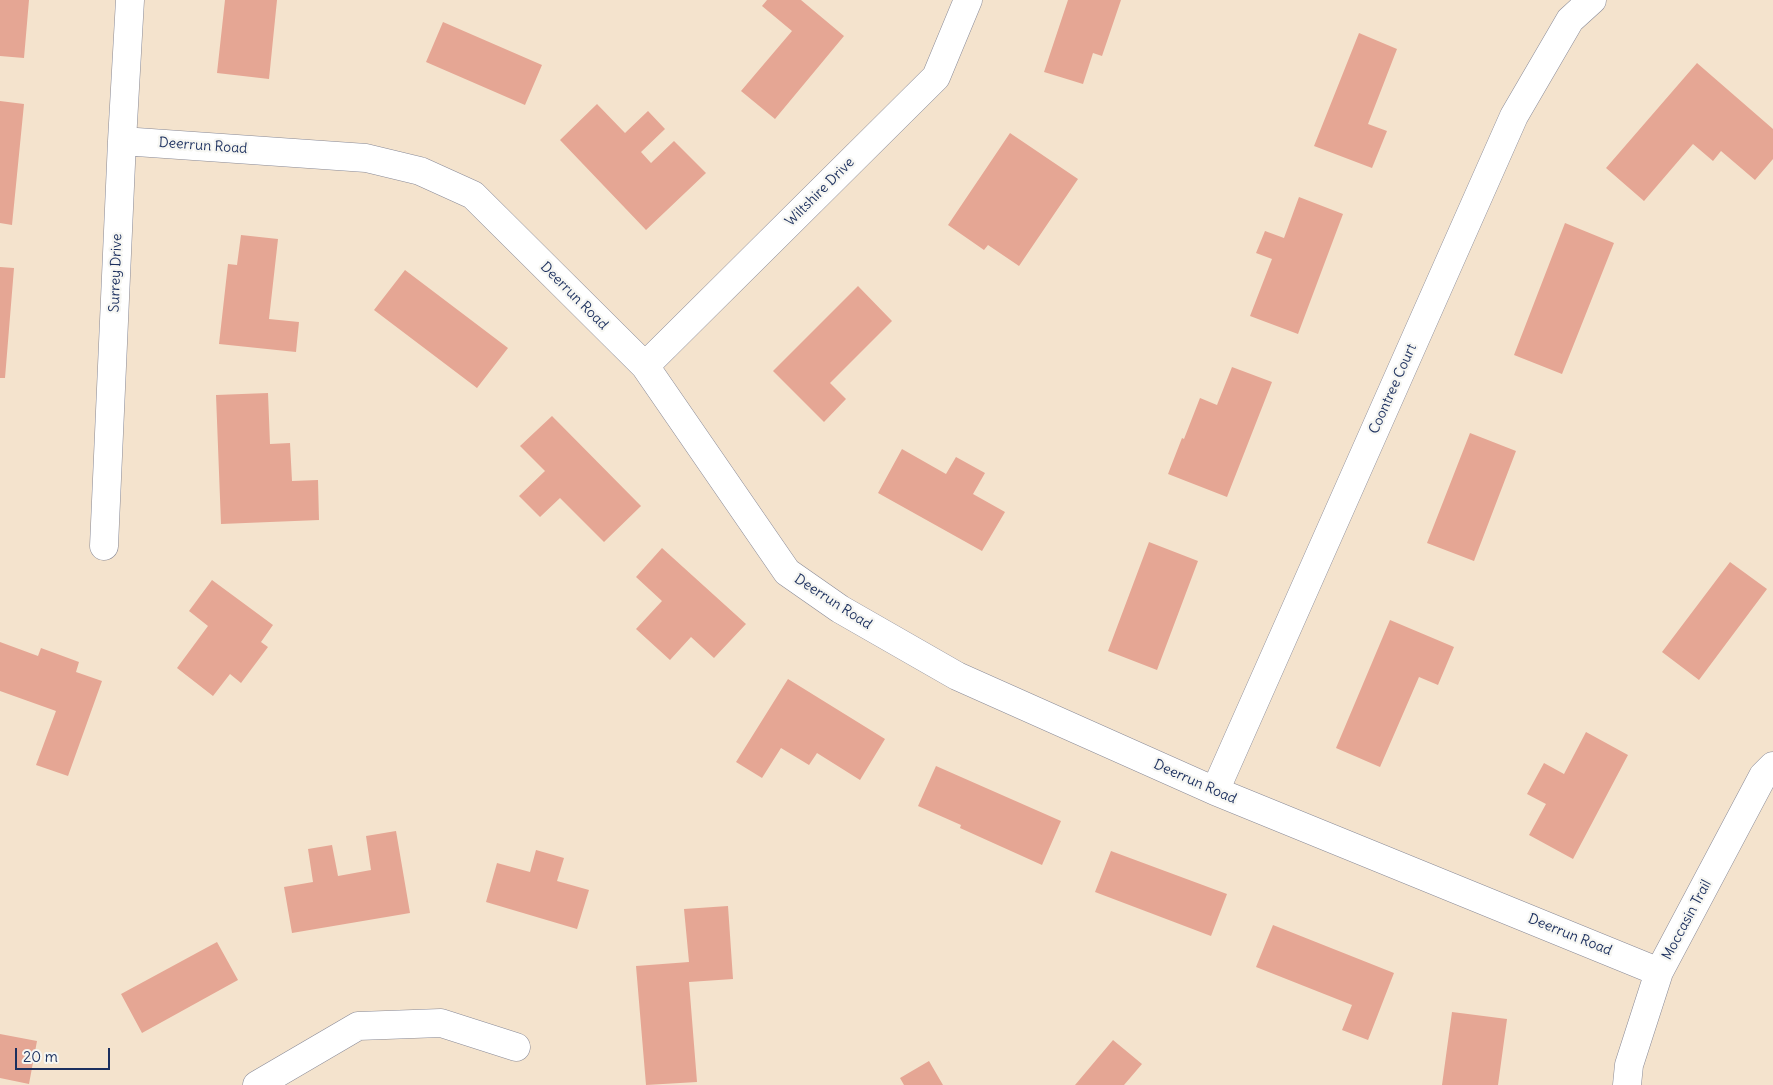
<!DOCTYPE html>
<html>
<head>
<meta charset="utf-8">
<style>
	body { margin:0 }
	#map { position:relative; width:1773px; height:1085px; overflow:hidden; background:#f4e3cd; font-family:Delius,sans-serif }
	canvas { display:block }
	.scale { position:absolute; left:15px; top:1048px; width:95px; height:22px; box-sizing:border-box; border:2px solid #1b2f5e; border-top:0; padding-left:6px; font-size:15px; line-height:18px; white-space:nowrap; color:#1b2f5e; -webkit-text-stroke:4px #f6f6f2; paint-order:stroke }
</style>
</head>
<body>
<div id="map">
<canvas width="1773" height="1085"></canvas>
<div class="scale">20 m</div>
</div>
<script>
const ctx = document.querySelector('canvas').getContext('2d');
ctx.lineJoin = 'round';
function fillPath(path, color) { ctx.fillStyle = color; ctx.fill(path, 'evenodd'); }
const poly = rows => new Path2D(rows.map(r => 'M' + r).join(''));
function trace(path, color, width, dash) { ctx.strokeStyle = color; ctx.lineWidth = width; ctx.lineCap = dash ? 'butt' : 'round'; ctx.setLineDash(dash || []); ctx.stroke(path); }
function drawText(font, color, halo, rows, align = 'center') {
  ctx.font = font + ' Delius,sans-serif'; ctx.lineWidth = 4.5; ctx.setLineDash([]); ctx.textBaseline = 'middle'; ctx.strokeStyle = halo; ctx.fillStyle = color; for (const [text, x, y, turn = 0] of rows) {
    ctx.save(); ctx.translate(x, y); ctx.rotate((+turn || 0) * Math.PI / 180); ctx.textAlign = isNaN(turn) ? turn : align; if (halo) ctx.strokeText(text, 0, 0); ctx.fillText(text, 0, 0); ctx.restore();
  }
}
fillPath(poly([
	[0,0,29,0,24,58,0,56],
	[225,0,277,0,269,79,217,73],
	[767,0,801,0,844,36,775,119,741,91,792,31,762,6],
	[1068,0,1121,0,1102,56,1093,53,1083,84,1044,72],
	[443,22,542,65,525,105,426,62],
	[1359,33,1397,49,1368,124,1387,131,1372,168,1314,146],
	[1697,63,1773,129,1773,159,1755,180,1721,151,1713,161,1693,144,1644,201,1606,168],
	[0,101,24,104,12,225,0,223],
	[597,104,625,133,648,111,665,129,641,152,651,163,674,141,706,173,646,230,560,140],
	[1010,133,1078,179,1019,266,988,245,984,250,948,225],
	[1299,197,1343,214,1298,334,1250,316,1272,259,1256,253,1265,231,1284,238],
	[1565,223,1614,243,1562,374,1514,355],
	[241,235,278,239,269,319,299,322,296,352,219,344,228,264,237,265],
	[0,267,14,268,5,378,0,378],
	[405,270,508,348,477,388,374,310],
	[858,286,892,321,830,383,846,399,824,422,773,371],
	[1232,367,1272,382,1227,497,1168,474,1182,438,1184,439,1200,398,1217,405],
	[268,393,270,444,290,443,292,481,318,480,319,520,221,524,216,395],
	[552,416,641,506,604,542,560,498,540,517,519,496,545,471,520,446],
	[1470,433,1516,451,1474,561,1427,543],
	[902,449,946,474,956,457,985,473,973,494,1005,512,982,551,878,493],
	[1149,542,1198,561,1157,670,1108,651],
	[662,548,746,624,714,658,691,637,670,660,636,629,662,601,636,577],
	[1730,562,1767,589,1699,680,1662,652],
	[212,580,273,625,261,642,268,647,241,683,230,674,213,696,177,668,208,626,189,611],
	[1390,620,1454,647,1438,685,1419,677,1380,767,1336,748],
	[0,642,38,656,41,648,79,662,76,672,102,681,68,776,36,765,56,711,0,691],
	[788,679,885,739,860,780,817,753,809,765,781,748,762,778,736,762],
	[1586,732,1628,755,1573,859,1529,835,1546,804,1527,794,1544,763,1564,774],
	[936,766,1061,821,1042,865,960,828,961,825,918,806],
	[396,831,410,913,292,933,284,887,313,882,308,849,332,845,338,876,371,870,366,836],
	[536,850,564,858,557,881,589,890,577,929,486,902,497,863,530,872],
	[1111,851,1227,894,1211,936,1095,892],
	[728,906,733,979,689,982,697,1082,646,1085,636,966,689,962,684,909],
	[1273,925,1394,973,1368,1040,1342,1030,1352,1005,1256,967],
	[217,942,238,980,142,1033,121,994],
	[1452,1012,1507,1019,1498,1085,1442,1085],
	[0,1034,37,1041,29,1084,0,1078],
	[1113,1040,1142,1064,1124,1085,1075,1085],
	[929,1061,943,1085,904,1085,900,1078]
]), '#e5a694');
const street = poly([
	[122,141,366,158,420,171,473,195,645,366,787,572,840,609,957,676,1215,791,1659,972],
	[645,366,936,77,968,0],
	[104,546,122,141,130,0],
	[1215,791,1514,116,1570,20,1592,0],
	[257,1085,358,1026,441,1023,516,1047],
	[1627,1085,1629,1065,1659,972,1763,776,1773,766]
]);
trace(street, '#888996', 29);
trace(street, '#fff', 28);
drawText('14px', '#1b2f5e', '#f6f6f2', [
	["Deerrun Road",203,146,4],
	["Wiltshire Drive",820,192,-45],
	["Surrey Drive",116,273,-88],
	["Deerrun Road",574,296,45],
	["Coontree Court",1393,389,-66],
	["Deerrun Road",833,602,33],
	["Deerrun Road",1195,782,24],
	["Moccasin Trail",1687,920,-62],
	["Deerrun Road",1570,935,22]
]);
</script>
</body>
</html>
